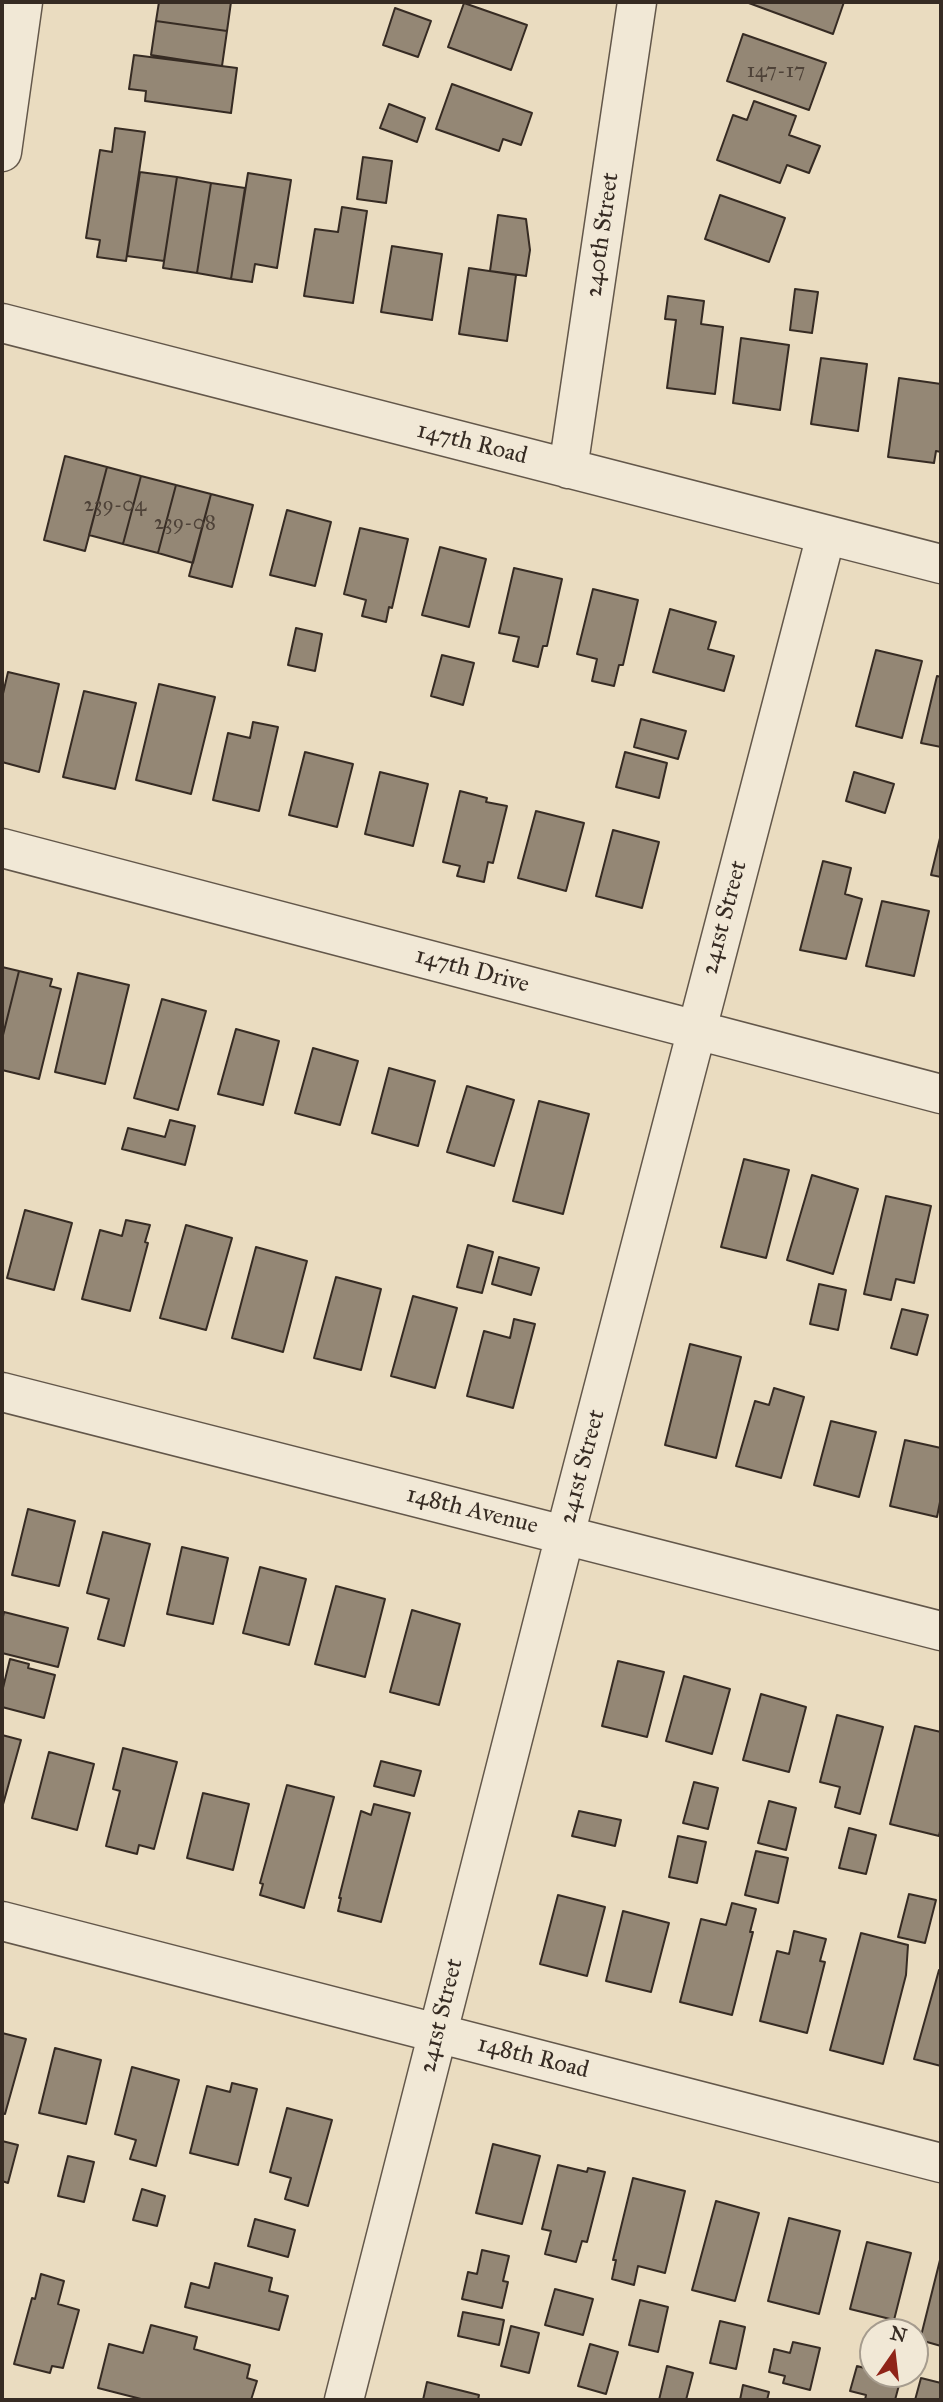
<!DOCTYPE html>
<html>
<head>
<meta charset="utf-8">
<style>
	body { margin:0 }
	#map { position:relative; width:943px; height:2402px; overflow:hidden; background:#eadcc0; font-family:"IM FELL Great Primer",serif }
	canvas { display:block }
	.frame { position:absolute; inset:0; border:4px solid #362b23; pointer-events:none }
	.north { position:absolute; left:859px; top:2318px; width:70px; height:70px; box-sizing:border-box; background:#f1e8d6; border:2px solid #a69c8e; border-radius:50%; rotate:14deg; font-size:19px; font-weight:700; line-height:28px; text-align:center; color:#362b23 }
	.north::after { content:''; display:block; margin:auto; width:24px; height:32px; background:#8f2418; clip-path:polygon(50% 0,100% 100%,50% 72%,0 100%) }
</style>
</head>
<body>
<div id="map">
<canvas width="943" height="2402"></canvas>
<div class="frame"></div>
<div class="north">N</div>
</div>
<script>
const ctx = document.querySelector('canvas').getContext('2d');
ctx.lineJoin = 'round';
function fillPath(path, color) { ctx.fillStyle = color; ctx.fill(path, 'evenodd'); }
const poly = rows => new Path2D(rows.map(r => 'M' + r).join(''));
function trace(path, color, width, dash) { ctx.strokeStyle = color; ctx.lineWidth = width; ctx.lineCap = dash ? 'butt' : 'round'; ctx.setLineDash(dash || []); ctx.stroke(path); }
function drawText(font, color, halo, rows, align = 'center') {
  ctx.font = font + ' "IM FELL Great Primer",serif'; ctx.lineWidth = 5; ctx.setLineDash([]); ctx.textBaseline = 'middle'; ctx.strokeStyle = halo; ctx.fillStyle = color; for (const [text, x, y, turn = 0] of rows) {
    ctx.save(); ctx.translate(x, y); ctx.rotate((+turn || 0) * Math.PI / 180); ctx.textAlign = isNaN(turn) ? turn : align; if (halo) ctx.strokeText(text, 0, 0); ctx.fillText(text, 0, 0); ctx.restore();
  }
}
const building = poly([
	[159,2,231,2,227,31,156,21,159,2],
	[746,2,844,2,833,34,746,2],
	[464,3,527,25,511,70,448,47,464,3],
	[395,8,431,21,418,57,383,45,395,8],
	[156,21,227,31,222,66,151,55,156,21],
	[743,34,826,63,809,110,727,81,743,34],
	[134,55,237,68,231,113,145,101,146,91,129,89,134,55],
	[452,84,532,113,521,145,503,139,499,151,436,129,452,84],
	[754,101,796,116,789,135,820,146,809,173,787,165,780,183,717,160,733,115,747,120,754,101],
	[389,104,425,118,417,142,380,128,389,104],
	[115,128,145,132,126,261,97,257,100,240,86,238,100,150,112,152,115,128],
	[363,157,392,161,386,203,357,199,363,157],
	[140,172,177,177,164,261,127,256,140,172],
	[248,173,291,180,277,268,255,264,252,282,231,279,248,173],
	[177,177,211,183,197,273,163,268,177,177],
	[211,183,245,188,231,279,197,273,211,183],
	[720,195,785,218,769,262,705,239,720,195],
	[342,207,367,211,353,303,304,296,315,229,338,232,342,207],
	[498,215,526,219,530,250,526,276,490,271,498,215],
	[392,246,442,254,432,320,381,312,392,246],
	[469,268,516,275,507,341,459,334,469,268],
	[795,289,818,292,812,333,790,330,795,289],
	[668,296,704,301,701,324,723,327,715,394,667,388,676,320,665,319,668,296],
	[741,338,789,345,780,410,733,403,741,338],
	[821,358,867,364,858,431,811,424,821,358],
	[899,378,941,384,941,452,936,451,934,463,888,457,899,378],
	[65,456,107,467,85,551,44,540,65,456],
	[107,467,141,476,123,544,89,535,107,467],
	[141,476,176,485,158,553,123,544,141,476],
	[176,485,211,494,193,563,158,553,176,485],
	[211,494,253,505,232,587,189,576,211,494],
	[287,510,331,522,315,586,270,575,287,510],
	[360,528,408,539,392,608,389,607,386,622,362,616,366,600,344,594,360,528],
	[440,547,486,559,469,627,422,615,440,547],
	[514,568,562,579,547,646,543,646,538,667,513,661,519,637,499,633,514,568],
	[593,589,638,600,623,665,619,665,614,686,592,681,597,659,577,654,593,589],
	[670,609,716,622,708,649,734,656,724,691,653,672,670,609],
	[296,628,322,634,315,671,288,665,296,628],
	[876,650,922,661,902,738,856,726,876,650],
	[442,655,474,663,463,705,431,696,442,655],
	[8,672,59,684,39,772,2,762,2,698,8,672],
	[937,676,941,677,941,747,921,743,937,676],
	[159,684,215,697,191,794,136,780,159,684],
	[84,691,136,703,115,789,63,777,84,691],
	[641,719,686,731,678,759,634,747,641,719],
	[253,722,278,727,259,811,213,800,228,733,250,738,253,722],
	[305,752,353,764,337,827,289,815,305,752],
	[625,752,667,763,659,798,616,787,625,752],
	[380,772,428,784,413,846,365,834,380,772],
	[854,772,894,784,885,813,846,801,854,772],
	[460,791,487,798,486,802,507,806,493,863,488,862,484,882,457,876,460,866,443,862,460,791],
	[536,811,584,823,566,891,518,878,536,811],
	[613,830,659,842,642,908,596,896,613,830],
	[941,834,941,877,931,875,941,834],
	[823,861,851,868,845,894,862,899,846,959,800,950,823,861],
	[882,901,929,911,914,976,866,966,882,901],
	[2,967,19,971,2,1039,2,967],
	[19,971,52,979,50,986,61,989,39,1079,2,1070,2,1039,19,971],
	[78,973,129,985,105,1084,55,1072,78,973],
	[162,999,206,1011,178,1110,134,1098,162,999],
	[236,1029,279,1041,263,1105,218,1094,236,1029],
	[313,1048,358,1061,340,1125,295,1113,313,1048],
	[389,1068,435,1081,418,1146,372,1133,389,1068],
	[467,1086,514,1100,494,1166,447,1152,467,1086],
	[539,1101,589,1114,563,1214,513,1201,539,1101],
	[170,1120,195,1126,185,1165,122,1149,128,1128,165,1137,170,1120],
	[744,1159,789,1170,766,1258,721,1247,744,1159],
	[812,1175,858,1189,833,1274,787,1260,812,1175],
	[886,1196,931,1206,914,1283,896,1279,891,1300,864,1294,886,1196],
	[25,1210,72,1223,54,1290,7,1278,25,1210],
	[126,1220,150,1225,145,1242,148,1243,130,1311,82,1299,100,1230,122,1236,126,1220],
	[186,1225,232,1238,206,1330,160,1318,186,1225],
	[468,1245,493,1252,482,1293,457,1287,468,1245],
	[256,1247,307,1261,283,1352,232,1338,256,1247],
	[499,1257,539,1268,531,1295,492,1284,499,1257],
	[336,1277,381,1289,361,1370,314,1358,336,1277],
	[819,1284,846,1290,838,1330,810,1324,819,1284],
	[413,1296,457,1308,435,1388,391,1376,413,1296],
	[902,1309,928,1315,917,1355,891,1348,902,1309],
	[514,1319,535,1324,513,1408,467,1396,484,1331,510,1338,514,1319],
	[690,1344,741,1357,716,1458,665,1445,690,1344],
	[774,1388,804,1397,781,1478,736,1466,755,1401,769,1405,774,1388],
	[831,1421,876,1432,859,1497,814,1485,831,1421],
	[905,1440,941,1448,941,1497,937,1517,890,1506,905,1440],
	[28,1509,75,1521,59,1586,12,1575,28,1509],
	[103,1532,150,1544,124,1646,98,1639,109,1599,87,1593,103,1532],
	[182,1547,228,1558,213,1624,167,1614,182,1547],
	[260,1567,306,1579,289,1645,243,1633,260,1567],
	[336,1586,385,1599,365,1677,315,1664,336,1586],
	[412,1610,460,1624,439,1705,390,1692,412,1610],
	[4,1612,68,1628,58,1667,2,1653,2,1621,4,1612],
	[10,1659,29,1664,28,1668,55,1675,44,1718,2,1707,2,1692,10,1659],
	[618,1661,664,1672,647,1737,602,1726,618,1661],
	[684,1676,730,1689,712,1754,666,1741,684,1676],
	[761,1694,806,1707,789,1772,743,1760,761,1694],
	[837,1715,883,1727,860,1814,835,1807,840,1787,820,1782,837,1715],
	[915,1726,941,1732,941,1827,939,1836,890,1824,915,1726],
	[2,1735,21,1740,2,1808,2,1735],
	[123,1748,177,1762,154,1849,139,1845,137,1854,106,1846,120,1791,113,1789,123,1748],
	[49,1752,94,1764,77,1830,32,1818,49,1752],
	[381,1761,421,1771,414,1796,374,1786,381,1761],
	[694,1782,718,1788,708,1829,683,1823,694,1782],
	[287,1785,334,1797,304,1908,260,1895,263,1884,260,1883,287,1785],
	[203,1793,249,1804,233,1870,187,1858,203,1793],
	[769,1801,796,1808,786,1850,758,1843,769,1801],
	[374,1804,410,1813,381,1922,338,1911,341,1898,339,1898,361,1811,371,1815,374,1804],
	[579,1811,621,1820,615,1846,572,1836,579,1811],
	[849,1828,876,1835,866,1874,839,1868,849,1828],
	[678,1836,706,1842,697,1883,669,1877,678,1836],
	[756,1851,788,1858,778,1903,745,1895,756,1851],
	[909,1894,936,1900,925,1943,898,1937,909,1894],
	[558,1895,605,1907,587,1976,540,1964,558,1895],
	[732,1903,756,1909,750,1932,753,1932,732,2015,680,2002,701,1919,726,1925,732,1903],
	[623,1911,669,1923,651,1992,606,1981,623,1911],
	[794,1931,826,1939,820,1961,825,1962,807,2033,760,2021,777,1951,789,1954,794,1931],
	[861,1933,908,1945,906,1975,883,2064,830,2050,861,1933],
	[939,1970,941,1970,941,2066,914,2059,939,1970],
	[2,2033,26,2039,5,2114,2,2113,2,2033],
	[55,2048,101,2060,86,2124,39,2113,55,2048],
	[132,2067,179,2080,156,2166,130,2159,136,2140,115,2134,132,2067],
	[232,2083,257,2089,238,2165,190,2153,207,2086,230,2092,232,2083],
	[287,2108,332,2120,308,2206,285,2199,291,2178,270,2172,287,2108],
	[2,2141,18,2145,8,2183,2,2181,2,2141],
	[493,2144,540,2156,522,2224,476,2213,493,2144],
	[68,2156,94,2162,84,2202,58,2196,68,2156],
	[558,2165,587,2172,588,2168,605,2172,587,2242,582,2241,576,2262,545,2254,551,2231,542,2229,558,2165],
	[633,2178,685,2191,665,2273,638,2266,634,2285,612,2279,616,2260,613,2260,633,2178],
	[142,2189,165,2196,157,2226,133,2220,142,2189],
	[716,2201,759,2213,735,2301,692,2290,716,2201],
	[789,2218,840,2231,819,2314,768,2301,789,2218],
	[255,2219,295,2230,288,2257,248,2246,255,2219],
	[867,2242,911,2253,894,2320,850,2309,867,2242],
	[482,2250,509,2256,503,2281,508,2282,502,2308,462,2299,468,2272,477,2274,482,2250],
	[941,2256,941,2346,920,2340,941,2256],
	[215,2263,272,2278,269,2291,288,2296,279,2330,185,2307,191,2283,209,2288,215,2263],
	[41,2274,64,2281,58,2304,79,2310,63,2368,52,2366,50,2373,14,2364,32,2298,35,2299,41,2274],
	[555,2289,593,2299,583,2335,545,2325,555,2289],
	[640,2300,668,2307,658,2352,629,2345,640,2300],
	[463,2312,504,2320,499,2345,458,2336,463,2312],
	[720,2321,745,2327,736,2369,710,2363,720,2321],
	[151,2325,197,2337,194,2349,250,2365,247,2378,257,2381,251,2400,145,2400,98,2388,109,2344,143,2353,151,2325],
	[511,2326,539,2333,529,2373,501,2366,511,2326],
	[793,2342,820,2348,810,2390,783,2383,785,2376,769,2372,774,2349,790,2353,793,2342],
	[590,2344,618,2352,606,2394,578,2386,590,2344],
	[667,2366,693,2373,686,2400,659,2400,667,2366],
	[857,2366,872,2370,873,2366,873,2374,902,2374,895,2400,865,2400,866,2395,850,2391,857,2366],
	[921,2378,941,2383,941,2400,915,2400,921,2378],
	[427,2382,479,2395,478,2400,423,2400,427,2382],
	[743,2385,769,2392,767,2400,740,2400,743,2385]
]);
fillPath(building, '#948775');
trace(building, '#362b23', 2);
const minor = poly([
	[2,323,941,564],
	[568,469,637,2],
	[2,848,941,1094],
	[2,1392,941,1631],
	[2,1921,941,2163],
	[344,2400,565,1535,826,535]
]);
const tertiary = poly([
	[2,152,23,2]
]);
trace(minor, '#63574a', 41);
trace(tertiary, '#63574a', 41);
trace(minor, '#f1e8d6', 38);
trace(tertiary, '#f1e8d6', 38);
drawText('21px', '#4e4238', null, [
	["147-17",776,72],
	["239-04",115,506],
	["239-08",185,524]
]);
drawText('24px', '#362b23', '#f1e8d6', [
	["240th Street",603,235,-82],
	["147th Road",472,444,14],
	["241st Street",725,918,-75],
	["147th Drive",472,971,15],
	["241st Street",583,1467,-75],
	["148th Avenue",472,1511,14],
	["241st Street",442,2016,-76],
	["148th Road",533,2058,14]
]);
</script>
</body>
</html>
